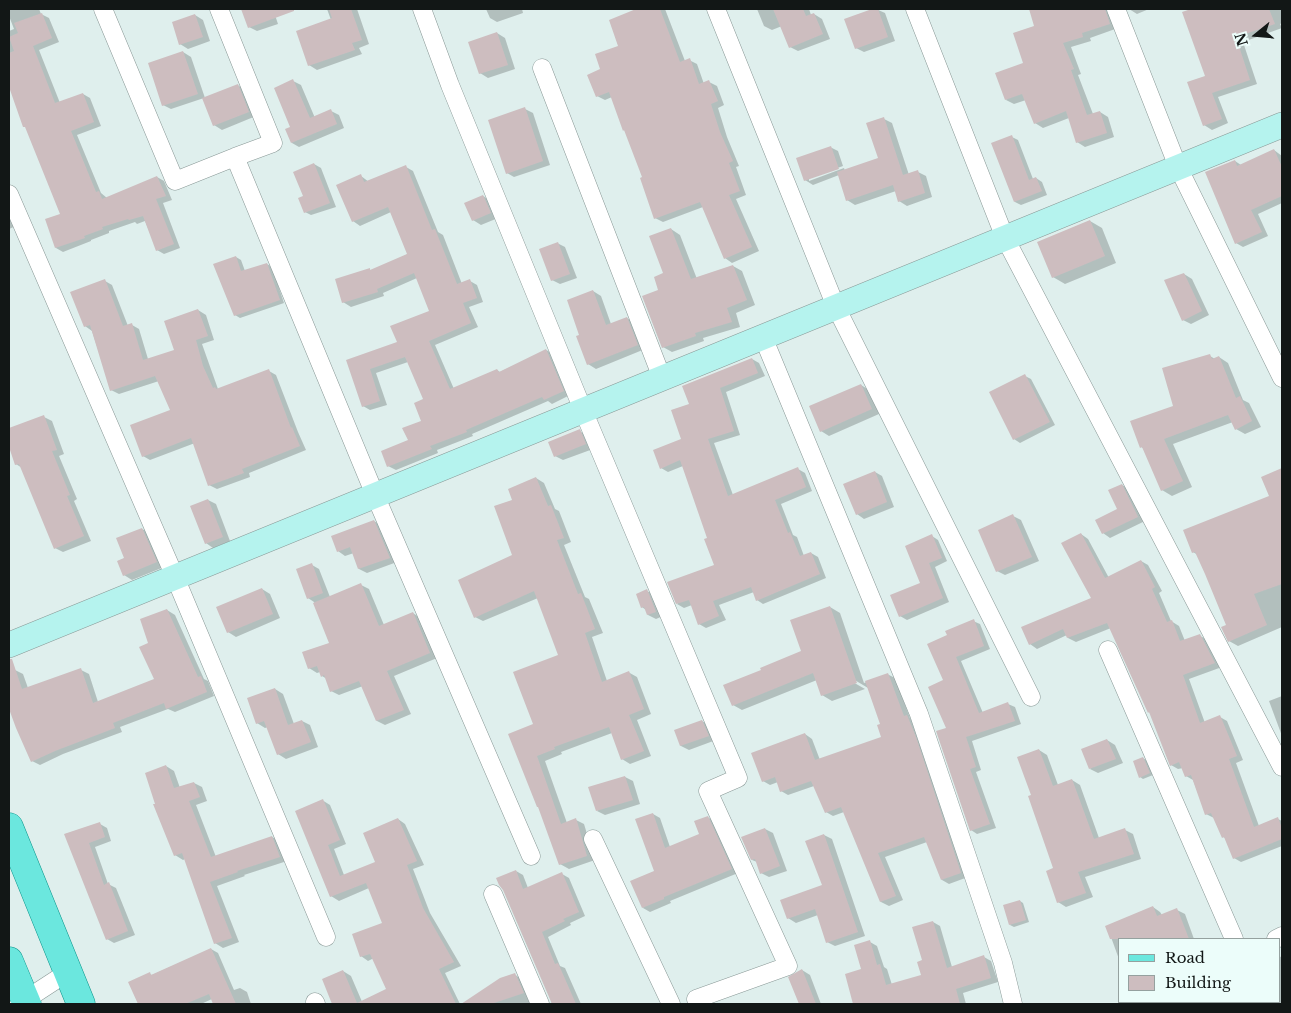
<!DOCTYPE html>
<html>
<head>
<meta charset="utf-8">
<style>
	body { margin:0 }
	#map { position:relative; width:1291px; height:1013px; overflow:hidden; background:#dfefed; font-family:"Libre Baskerville",serif }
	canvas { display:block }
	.frame { position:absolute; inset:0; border:10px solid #121716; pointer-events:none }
	.legend { position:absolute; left:1118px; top:938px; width:162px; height:65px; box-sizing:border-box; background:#ecfdfa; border:1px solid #95a19f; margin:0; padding:6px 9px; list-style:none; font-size:15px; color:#121716 }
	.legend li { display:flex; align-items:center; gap:10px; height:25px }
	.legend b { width:25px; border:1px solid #95a19f }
	.north { position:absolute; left:1231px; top:10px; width:50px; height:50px; -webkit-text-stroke:4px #ecfdfa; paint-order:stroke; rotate:253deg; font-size:14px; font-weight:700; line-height:20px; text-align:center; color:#121716 }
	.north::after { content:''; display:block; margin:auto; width:18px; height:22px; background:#121716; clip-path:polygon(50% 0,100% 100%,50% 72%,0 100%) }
</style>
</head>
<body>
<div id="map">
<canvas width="1291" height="1013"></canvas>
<div class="frame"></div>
<ul class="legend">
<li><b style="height:6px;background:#6be7de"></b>Road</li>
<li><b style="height:14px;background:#cdbdbf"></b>Building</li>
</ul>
<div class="north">N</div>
</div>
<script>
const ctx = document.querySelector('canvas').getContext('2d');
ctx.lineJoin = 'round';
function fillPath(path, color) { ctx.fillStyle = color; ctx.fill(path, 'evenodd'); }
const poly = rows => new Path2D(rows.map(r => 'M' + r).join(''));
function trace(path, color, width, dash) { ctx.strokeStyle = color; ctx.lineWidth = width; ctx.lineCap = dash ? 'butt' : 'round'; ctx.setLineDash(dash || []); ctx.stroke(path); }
fillPath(poly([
	[9,9,39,9,41,14,49,18,59,42,39,50,60,103,83,94,90,98,101,126,77,135,101,193,107,198,157,177,164,181,172,200,163,203,180,248,164,254,157,250,145,221,137,224,135,222,109,231,109,233,91,240,91,241,63,252,56,248,61,215,27,128,24,126,9,84,9,31,14,29,9,16],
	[242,9,273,9,278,24,257,31,249,27],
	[327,9,357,9,369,44,359,48,362,54,317,70,309,65,331,20],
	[486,9,522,9,523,13,497,22,490,18],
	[640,9,665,9,685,61,689,60,697,64,704,84,709,82,717,86,724,105,718,108,727,137,739,166,736,167,746,195,736,199,759,251,732,263,725,258,703,207,663,222,655,218,644,178,626,131,624,130,612,97,605,100,597,96,602,70,619,47,610,21],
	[757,9,809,9,811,15,814,14,822,19,830,39,798,51,790,47,782,26,772,30,764,26],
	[876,9,885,13,895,41,864,52,856,48,846,20],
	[1030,9,1115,9,1118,28,1090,38,1091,41,1071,47,1081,74,1078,75,1093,114,1100,112,1108,117,1114,137,1085,147,1077,142,1069,118,1043,128,1035,123,1026,100,1014,104,1006,100,1024,63,1036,27],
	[1129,9,1149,9,1137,14],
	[1195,9,1282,9,1282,23,1280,24,1282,28,1243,42,1257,84,1218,97,1228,123,1212,130,1204,125,1206,76,1184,13],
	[195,15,203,20,210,41,188,49,180,44],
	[497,33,505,38,515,69,488,78,480,73],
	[183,52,191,57,205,98,237,85,245,89,256,116,222,130,214,125,204,98,171,109,163,105],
	[293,81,301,85,315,118,331,111,339,115,344,128,299,147,292,143],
	[525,109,533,113,550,165,514,177,507,173],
	[884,119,892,123,909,175,918,172,926,176,932,197,907,206,899,201,896,191,855,205,847,200,839,175,813,185,805,180,830,147,838,151,843,166,809,178,809,181,844,168,845,171,879,159],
	[1012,137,1018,140,1033,179,1036,178,1042,182,1047,195,1021,205,1015,202],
	[1274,150,1282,156,1282,203,1258,214,1268,236,1243,247,1236,243,1235,161,1241,165],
	[314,164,321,168,336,207,311,215,305,212,305,197],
	[406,167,413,171,438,232,443,235,462,284,470,281,477,285,483,302,469,307,478,327,435,345,454,389,497,370,500,372,546,350,554,354,570,395,552,404,548,401,472,434,473,436,437,450,438,453,396,470,388,466,409,441,422,421,425,400,408,362,376,373,387,405,370,410,363,406,347,361,398,343,431,312,417,278,383,293,384,296,351,307,343,302,369,269,372,271,408,254,391,212,360,226,353,221,361,176,369,182],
	[9,196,21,224,9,229],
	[483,196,491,201,498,218,481,225,473,220],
	[1090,221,1102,228,1116,263,1065,284,1053,277],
	[671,229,680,235,697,279,733,266,742,271,755,305,736,313,740,327,703,338,704,341,672,352,663,347,660,291,665,274],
	[557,243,565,247,577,278,560,284,552,280],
	[236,257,241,260,245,271,267,264,272,267,284,303,240,318,235,315],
	[1184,274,1192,279,1209,315,1191,324,1183,320],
	[105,281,112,285,128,326,132,325,139,329,148,359,175,351,198,310,206,315,214,340,202,344,218,389,269,371,276,375,298,432,306,450,249,473,250,477,217,489,209,485,195,443,150,460,143,456,172,411,159,381,119,394,111,390,92,331,85,326],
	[593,291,601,296,611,324,627,318,635,323,645,349,596,369,588,364,581,336],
	[1210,356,1215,359,1219,357,1228,363,1243,400,1249,403,1261,427,1245,434,1236,429,1233,422,1173,444,1192,487,1172,496,1162,490,1143,448,1141,447,1174,406],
	[752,359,759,363,765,376,726,392,740,435,714,443,733,495,798,469,805,473,812,491,781,504,793,535,797,537,804,556,811,553,818,557,826,578,763,604,757,600,754,592,719,605,726,620,706,628,699,624,692,605,684,608,677,604,716,565,709,538,683,466,668,472,661,468,682,439,691,405],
	[1025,376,1031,379,1055,425,1020,443,1014,439],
	[861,385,869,390,879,414,829,436,821,431],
	[44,417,52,421,64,454,59,456,77,499,74,501,91,541,63,552,55,548,22,468,16,464,9,444,9,430],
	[579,431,587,435,593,449,563,460,555,456],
	[1280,471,1282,472,1282,627,1238,646,1229,641,1227,626,1198,555,1193,552,1270,497],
	[875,472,882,476,894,507,864,519,857,514],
	[536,478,544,483,555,509,559,511,571,542,564,545,585,597,589,599,603,633,592,637,607,681,628,672,637,677,651,714,637,720,651,756,630,764,622,759,612,733,561,752,562,754,545,761,567,823,576,820,584,824,595,860,569,869,560,864,539,807,535,724,560,656,538,598,483,621,475,617,514,556,514,500],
	[1122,485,1129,489,1145,521,1110,538,1103,533,1118,510],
	[208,500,216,504,230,541,213,548,206,543,191,507],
	[1013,516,1021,520,1039,561,1005,575,997,571],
	[374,521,382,526,397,562,367,573,359,569,354,553,345,556,338,551],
	[142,529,150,533,164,567,132,580,124,575,118,561,125,558],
	[1081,534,1088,539,1109,578,1141,561,1148,565,1162,591,1159,593,1171,621,1179,626,1185,641,1200,636,1208,640,1222,667,1189,679,1205,723,1220,717,1227,721,1243,760,1236,763,1259,826,1278,819,1282,821,1282,846,1241,862,1234,858,1227,839,1223,837,1214,818,1206,814,1193,780,1186,776,1183,768,1178,769,1171,765,1151,713,1149,712,1111,628,1076,642,1068,638,1067,635,1037,649,1030,644,1092,599],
	[932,536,938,540,947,561,935,567,949,602,907,620,900,616,922,584],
	[312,565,319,569,330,597,361,585,369,589,384,625,413,613,420,618,437,658,394,676,411,714,385,725,377,721,363,686,339,695,331,691,327,679,322,676,320,672,317,673,309,668,330,644,314,602,308,598],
	[262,589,270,594,280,618,236,637,228,632],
	[647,591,655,595,663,616,656,619,648,615,646,610,642,607],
	[830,607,840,613,864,683,887,674,895,678,910,718,914,720,968,877,949,884,942,880,927,842,885,857,903,900,889,906,881,902,844,812,833,816,826,812,814,786,788,795,781,791,778,782,770,785,763,781,805,734,812,739,820,760,882,738,882,725,868,688,853,679,851,681,865,689,832,701,822,695,817,680,742,710,733,705,763,671,803,652],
	[167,610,175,615,204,679,208,681,214,696,175,712,168,709,120,727,122,732,63,754,40,765,32,761,17,728,9,705,9,672,15,670,23,674,28,688,81,670,89,674,98,702,156,680,150,644],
	[973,621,980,624,990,649,961,661,983,713,1008,704,1015,707,1021,724,972,741,981,770,976,772,996,828,977,834,971,830,947,729,945,681,949,636],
	[275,689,283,694,294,724,302,721,310,725,318,747,286,759,278,754,268,727,265,728,257,723],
	[1282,696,1282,736,1269,701],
	[702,721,710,726,716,740,689,750,681,746,676,731],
	[1107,740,1115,745,1123,763,1098,773,1090,769],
	[1039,750,1047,755,1058,785,1072,780,1080,785,1099,838,1125,830,1133,834,1141,859,1085,877,1093,897,1066,907,1058,902,1055,869,1032,796],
	[1143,758,1146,760,1153,775,1143,779,1140,777],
	[166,766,174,771,180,788,194,783,202,787,207,801,196,805,216,857,272,837,280,841,287,861,244,875,245,876,217,886,239,942,223,948,215,943,185,859,183,860,175,855],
	[625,777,633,781,640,804,605,815,597,811],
	[322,800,330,805,346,844,334,849,344,875,377,862,398,819,405,824,424,865,413,869,430,913,461,966,445,973,460,1004,391,1004,384,991,388,989,374,958,368,961,361,956,384,924,369,888,339,901,331,896],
	[653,814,660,818,670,847,701,835,707,817,715,821,738,873,670,901,671,903,650,912,643,908,656,872],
	[100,824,107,828,111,841,95,847,108,884,116,888,135,935,114,943,107,939,66,834],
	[765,829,773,833,787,871,769,877,761,873,757,862,752,860],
	[824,835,832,839,865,936,835,946,827,942,818,915,796,923,788,918,823,886],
	[516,871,523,875,528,888,562,874,569,878,585,916,570,923,571,925,548,937,560,966,565,968,581,1004,552,1004],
	[1020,901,1023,903,1029,922,1014,927,1010,925],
	[1153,907,1160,912,1162,915,1177,910,1185,914,1194,939,1120,939,1120,962,1107,926],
	[933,922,940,926,952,967,984,957,991,961,998,982,963,993,966,1004,854,1004,846,975,863,970,870,942,877,946,884,967,887,969,892,985,922,976,924,961],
	[211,949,218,953,234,990,240,988,247,992,251,1004,214,1004,212,999,201,1004,140,1004,130,982,150,974,152,975],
	[1282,956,1282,1004,1204,1004,1209,1002,1280,1002,1280,957],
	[802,970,810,975,821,1004,800,1004,790,978],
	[343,971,351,976,363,1004,334,1004,324,979],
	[515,975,522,979,534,1004,463,1004,501,979]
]), '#0003');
fillPath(poly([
	[241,9,294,9,294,11,248,28],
	[329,9,351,9,362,40,352,43,355,50,308,66,296,31,332,18],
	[636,9,660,9,680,62,690,58,699,84,709,80,718,101,711,104,720,132,733,161,729,163,740,191,729,195,752,247,724,259,700,202,654,219,640,178,642,177,624,130,623,131,609,92,596,97,587,75,600,69,595,54,618,46,609,20],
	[773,9,803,9,806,16,814,13,823,34,789,48],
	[872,9,878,9,888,37,855,49,844,19],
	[1029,9,1105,9,1110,24,1082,33,1083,37,1063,43,1074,69,1071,70,1087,115,1100,111,1107,133,1076,143,1066,111,1034,124,1022,94,1005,100,995,73,1023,63,1013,33,1034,26],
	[1191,9,1269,9,1275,24,1236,37,1250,80,1212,93,1222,119,1203,126,1187,82,1205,76,1182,12],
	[42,13,52,38,33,46,55,103,83,93,94,122,71,131,96,192,99,191,102,199,157,176,166,196,156,199,174,244,156,251,143,216,129,220,128,219,102,227,103,229,84,236,85,238,55,248,45,219,60,214,25,127,23,127,9,87,9,53,14,51,9,37,18,33,14,23],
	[195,14,203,37,179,45,172,22],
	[497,32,508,65,479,74,468,42],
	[183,51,198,94,162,106,148,63],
	[293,79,310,118,331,109,337,124,291,143,285,129,290,127,274,88],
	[238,84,249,112,213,126,202,98],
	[525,107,543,161,506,174,488,120],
	[884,117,903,175,918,170,925,193,898,202,893,185,846,201,837,172,878,158,866,123],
	[1012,135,1029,180,1036,177,1042,191,1014,202,991,143],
	[831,146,839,169,804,181,796,158],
	[1274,149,1282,167,1282,196,1251,210,1262,232,1235,244,1205,172,1235,160,1237,166],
	[314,163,330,203,304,213,298,198,303,196,293,172],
	[406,165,432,230,435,229,457,284,470,279,477,298,463,303,471,323,429,341,450,389,497,369,499,372,546,349,564,391,544,400,542,397,466,430,467,432,430,446,432,449,387,467,381,451,408,440,402,428,421,421,414,403,423,399,405,357,370,369,380,401,362,407,346,360,397,342,390,326,429,311,414,273,377,289,378,292,342,303,335,279,370,268,370,270,407,254,388,207,352,222,336,185,361,174,364,182],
	[483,195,491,213,472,221,464,203],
	[1090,220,1105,256,1052,278,1037,242],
	[671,228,691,279,733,265,747,300,727,308,732,322,695,333,696,336,662,348,642,296,658,290,654,277,663,273,649,236],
	[558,242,570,274,551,281,539,249],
	[236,256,241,271,267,263,280,300,234,316,213,264],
	[1184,273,1202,311,1182,321,1164,280],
	[105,279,123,326,132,323,143,360,174,350,164,321,198,309,208,336,196,340,203,366,213,388,215,387,216,389,269,369,291,428,292,427,300,446,242,469,244,473,208,486,191,438,142,457,130,425,170,410,155,376,110,391,90,325,84,327,70,292],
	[593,290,606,325,627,317,638,345,587,365,576,336,579,335,567,300],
	[1210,354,1212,359,1219,356,1236,398,1240,396,1252,421,1235,430,1228,415,1164,439,1183,481,1161,491,1142,447,1140,448,1130,421,1173,406,1162,368],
	[752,358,758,373,720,388,734,431,708,439,728,496,798,467,806,487,775,500,788,533,790,532,800,556,811,552,820,574,756,601,751,587,713,601,719,616,698,625,689,600,676,604,667,582,714,565,704,539,707,538,680,460,660,469,653,450,681,439,671,410,689,404,682,386],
	[1025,374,1050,422,1013,440,989,392],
	[861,384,872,409,820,432,809,406],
	[44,415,57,450,52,451,70,495,67,496,84,536,54,549,19,464,15,465,9,447,9,428],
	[580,429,586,444,554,457,548,442],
	[1282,468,1282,584,1254,594,1267,625,1228,642,1221,627,1226,625,1205,574,1195,552,1192,553,1183,530,1269,496,1261,477],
	[875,471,887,502,856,515,843,484],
	[536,477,548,506,551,505,564,538,557,540,578,594,581,593,595,629,585,633,602,682,629,671,644,709,629,715,644,751,621,760,609,727,554,747,555,749,537,756,561,824,576,818,587,856,559,865,538,807,537,807,508,734,533,724,513,672,558,655,534,591,474,618,458,580,512,555,494,506,512,500,508,489],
	[1122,484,1138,517,1102,534,1095,520,1117,509,1108,490],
	[208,499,223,537,205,544,190,506],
	[1013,514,1032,557,996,572,978,530],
	[374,520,390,558,358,569,350,547,337,552,331,536],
	[142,528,157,562,123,576,117,561,124,558,116,538],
	[1081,533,1105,578,1141,560,1155,587,1152,589,1167,622,1172,620,1180,641,1200,634,1215,663,1183,675,1200,723,1220,715,1237,756,1229,759,1254,827,1278,817,1282,829,1282,839,1233,859,1224,837,1222,838,1211,813,1205,815,1191,775,1185,777,1179,762,1170,766,1149,712,1148,713,1107,623,1067,638,1063,629,1029,645,1021,627,1091,598,1061,543],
	[932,534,942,558,929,563,943,598,899,617,890,595,920,583,905,546],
	[312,563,323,593,307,599,296,569],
	[361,583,379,626,413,612,430,653,387,671,404,710,376,721,359,681,330,692,324,675,321,677,317,666,308,669,302,652,329,643,313,603],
	[262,588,273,614,227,633,216,607],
	[647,589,656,612,647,615,644,607,641,608,636,594],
	[830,606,857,683,821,696,813,673,732,706,723,685,761,670,760,668,801,651,790,620],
	[167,609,198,677,201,676,207,692,166,709,164,703,113,723,115,728,55,751,31,762,16,728,9,709,9,659,12,659,22,689,81,668,93,703,154,679,139,647,148,643,140,619],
	[974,619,984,646,956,657,979,713,1008,702,1015,721,966,737,976,767,970,769,990,824,970,831,936,731,946,728,928,687,943,680,927,644,947,635,945,631],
	[888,673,904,716,907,715,916,737,961,873,941,880,924,837,878,853,896,896,880,902,841,807,825,813,811,781,780,792,775,777,762,782,751,753,805,733,815,760,881,737,877,725,880,724,865,681],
	[275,688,288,725,302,720,311,742,277,755,264,721,256,724,247,698],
	[702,720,709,736,680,746,674,730],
	[1107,739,1116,759,1089,769,1081,749],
	[1039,749,1053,786,1072,779,1094,839,1125,828,1134,854,1078,872,1086,893,1057,903,1046,871,1053,868,1028,796,1031,795,1017,757],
	[1143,757,1150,773,1139,778,1133,761],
	[166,765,174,788,194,782,200,797,189,801,211,857,272,836,280,857,237,871,238,872,210,882,232,938,214,944,182,853,174,856,153,804,155,804,145,773],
	[625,776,633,800,596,811,588,787],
	[323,799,340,840,328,845,340,876,375,862,363,833,398,818,417,861,407,865,423,908,454,962,439,969,456,1004,332,1004,322,979,343,970,357,1003,386,989,370,954,360,957,352,934,382,923,366,883,330,897,295,811],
	[653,813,665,848,699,834,694,821,708,816,732,869,664,897,664,899,642,908,630,881,654,871,635,819],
	[100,822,105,837,89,843,104,885,109,882,128,931,106,940,64,834],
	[765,828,780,866,760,874,755,859,751,860,741,837],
	[824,834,858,932,826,943,815,909,787,919,780,900,822,885,805,841],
	[516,870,523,889,562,872,579,912,563,919,565,921,542,932,555,964,558,963,576,1004,552,1004,503,890,499,885,496,878],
	[1020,900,1026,920,1009,925,1003,905],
	[1153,906,1157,916,1177,908,1189,939,1110,939,1105,926],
	[933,921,947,968,984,955,991,978,956,989,960,1004,853,1004,845,974,861,969,854,945,870,940,877,965,880,964,886,985,921,975,917,962,922,960,912,927],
	[211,948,236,1004,213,1004,209,994,185,1004,138,1004,128,982,150,972,151,975],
	[802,969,816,1004,799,1004,788,977],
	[515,973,524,993,491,1004,461,1004,500,978]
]), '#cdbdbf');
const street = poly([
	[103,9,175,181,235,157],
	[219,9,273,143,235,157,375,495,531,856],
	[422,9,450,85,583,410,738,778,708,791,788,966,696,999,699,1004],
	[716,9,836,307,1031,697],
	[915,9,1005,238,1282,767],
	[1116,9,1178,167,1282,378],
	[542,68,662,378],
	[9,194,175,577,326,937],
	[763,337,919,714,1003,963,1013,1004],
	[1108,650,1234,939],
	[593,839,671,1004],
	[493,894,540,1004],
	[1276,939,1282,936],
	[315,1002,316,1004],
	[19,1004,68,972],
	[1163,1004,1168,1002]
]);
const secondary = poly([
	[9,645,1282,125]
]);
const primary = poly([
	[9,827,81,1004],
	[9,961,27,1004]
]);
trace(street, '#899896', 19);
trace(secondary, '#899896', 26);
trace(primary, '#0c948a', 29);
trace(street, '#fff', 18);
trace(secondary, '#b5f3ee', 25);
trace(primary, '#6be7de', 28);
</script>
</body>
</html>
